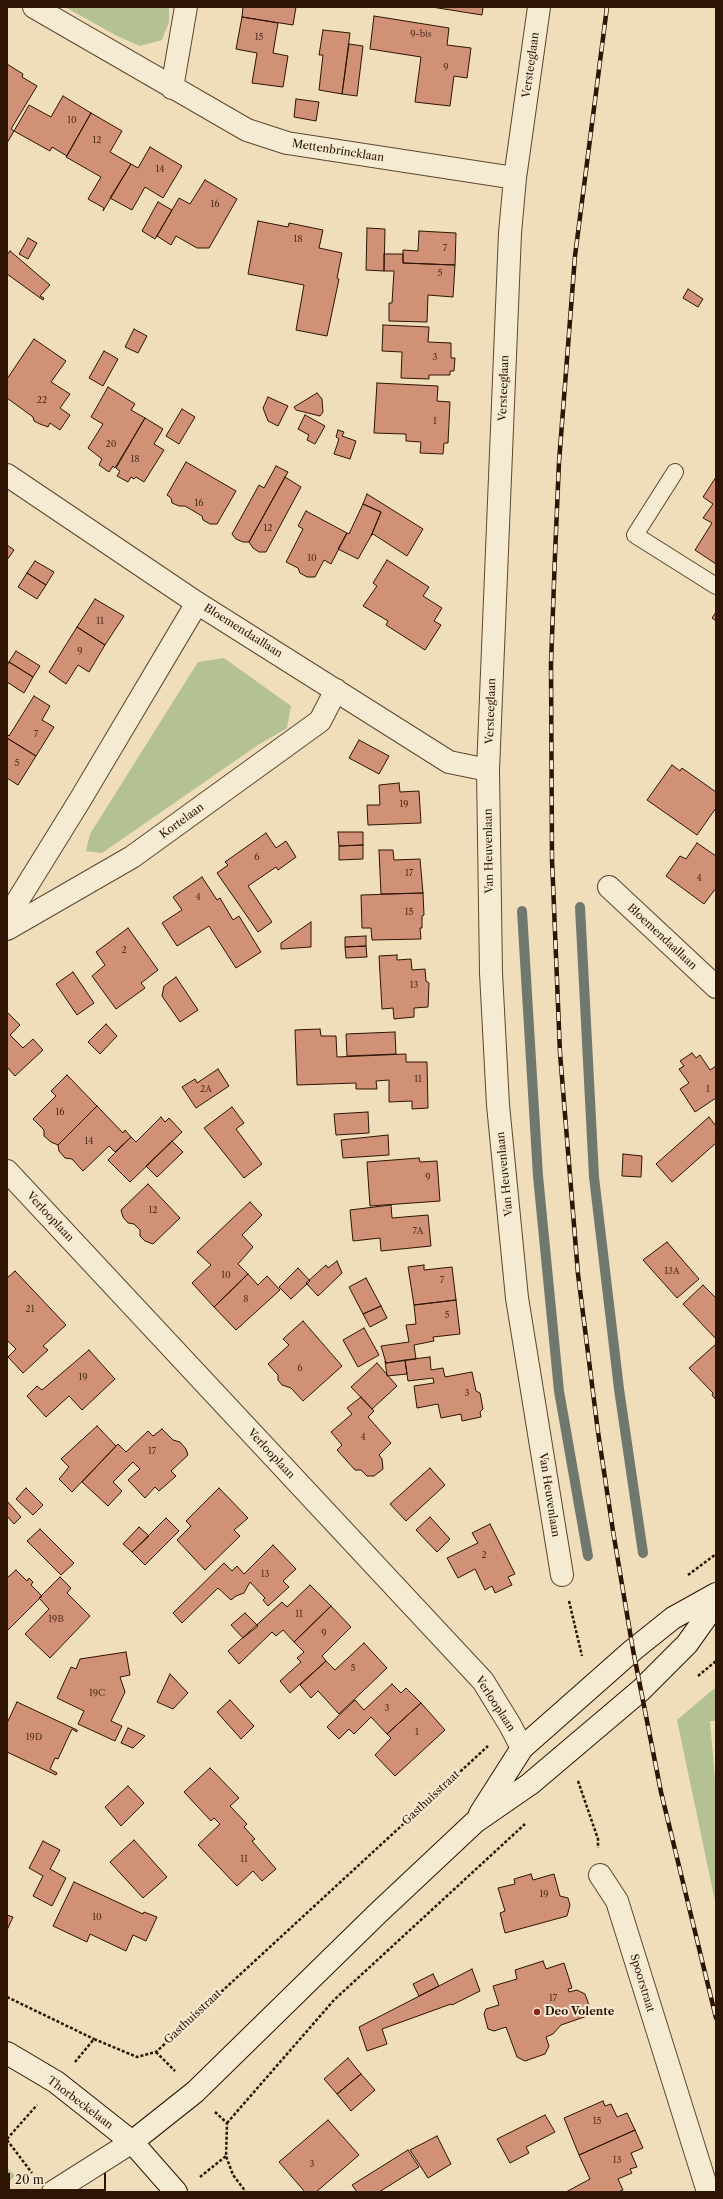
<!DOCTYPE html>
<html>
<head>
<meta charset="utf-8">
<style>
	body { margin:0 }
	#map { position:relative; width:723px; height:2199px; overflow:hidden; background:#efdeb9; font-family:"Libre Caslon Text",serif }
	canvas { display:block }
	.frame { position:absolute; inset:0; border:8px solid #2f1303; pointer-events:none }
	.scale { position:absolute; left:8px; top:2173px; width:98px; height:18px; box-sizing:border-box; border:2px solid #2f1303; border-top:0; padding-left:5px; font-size:12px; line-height:14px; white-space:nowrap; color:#2f1303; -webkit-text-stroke:3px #f5ead2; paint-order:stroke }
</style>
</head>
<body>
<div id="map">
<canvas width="723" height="2199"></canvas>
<div class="frame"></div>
<div class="scale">20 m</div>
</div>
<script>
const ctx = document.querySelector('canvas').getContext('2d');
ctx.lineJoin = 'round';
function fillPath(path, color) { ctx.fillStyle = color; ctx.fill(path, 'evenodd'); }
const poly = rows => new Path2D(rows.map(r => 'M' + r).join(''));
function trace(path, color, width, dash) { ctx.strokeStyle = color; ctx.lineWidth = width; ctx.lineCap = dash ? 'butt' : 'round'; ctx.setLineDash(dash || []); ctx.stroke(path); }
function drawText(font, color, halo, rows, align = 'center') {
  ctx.font = font + ' "Libre Caslon Text",serif'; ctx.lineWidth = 4; ctx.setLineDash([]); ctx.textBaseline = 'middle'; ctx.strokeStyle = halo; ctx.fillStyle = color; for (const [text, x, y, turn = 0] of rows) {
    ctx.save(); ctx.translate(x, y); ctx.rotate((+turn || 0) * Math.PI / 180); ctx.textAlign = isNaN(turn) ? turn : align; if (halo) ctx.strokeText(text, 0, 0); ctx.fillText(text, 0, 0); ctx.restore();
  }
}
fillPath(poly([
	[65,7,169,7,169,22,162,40,140,46,117,36],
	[224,658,291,706,287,728,258,745,102,853,86,851,90,834,198,662],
	[716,1687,716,1721,710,1721,716,1790,716,1906,677,1720],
	[7,2167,15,2176,7,2184]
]), '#b4c293');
trace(poly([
	[580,907,594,1177,619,1389,643,1553],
	[522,911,538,1176,559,1391,588,1556]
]), '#70786e', 10);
const building = poly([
	[243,7,296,7,293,25,242,17,243,7],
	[432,7,483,7,482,15,432,7],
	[374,16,449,28,447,45,471,48,467,78,454,76,450,106,415,102,421,57,370,49,374,16],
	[242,17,278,23,273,53,288,56,283,87,252,83,257,53,236,49,242,17],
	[323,30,350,33,342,94,319,90,323,55,319,55,323,30],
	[349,44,363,46,357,96,342,94,349,44],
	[7,64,23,74,22,77,37,86,11,129,14,131,7,143,7,64],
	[63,96,91,113,67,156,52,147,50,151,14,131,29,105,51,117,63,96],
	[296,99,319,102,316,121,294,117,296,99],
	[91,113,122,131,110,152,131,164,103,211,104,208,88,199,101,177,66,157,91,113],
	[150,147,182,166,163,198,145,187,132,210,110,198,131,164,138,168,150,147],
	[205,180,237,199,209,248,197,248,176,236,171,245,157,236,179,198,190,204,205,180],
	[158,202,172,210,155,239,142,231,158,202],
	[258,221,288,227,289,223,323,230,319,248,342,253,337,278,339,279,327,336,296,330,304,285,248,274,258,221],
	[367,228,385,229,384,271,366,270,367,228],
	[419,231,456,233,455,265,403,263,403,250,418,251,419,231],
	[28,238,37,243,28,259,19,254,28,238],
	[10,251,50,285,40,296,44,298,43,300,7,274,7,255,10,251],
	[384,254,403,254,403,263,455,265,453,297,428,295,427,322,389,321,389,303,392,303,394,271,384,271,384,254],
	[688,289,703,299,698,307,683,298,688,289],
	[383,325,429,327,428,342,451,343,451,358,455,358,454,371,450,371,450,375,429,375,429,379,401,378,402,352,382,351,383,325],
	[134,329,147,336,138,353,125,347,134,329],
	[34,339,66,361,51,382,70,394,60,408,70,415,60,430,50,423,48,427,40,424,34,421,33,417,7,398,7,379,34,339],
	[104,351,118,359,103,386,89,378,104,351],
	[377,383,438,386,437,401,450,402,448,443,444,443,443,454,420,453,421,442,406,441,406,434,374,433,377,383],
	[108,387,135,404,131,410,145,418,115,468,113,466,109,472,99,465,102,459,88,448,103,424,91,417,108,387],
	[317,393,322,399,323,412,320,416,296,410,294,407,317,393],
	[268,397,288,406,278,426,268,421,263,408,268,397],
	[182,409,195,417,179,444,166,436,182,409],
	[305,415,325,426,315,444,307,440,309,435,298,429,305,415],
	[145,418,163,429,154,444,164,450,144,482,136,477,134,479,131,477,128,482,117,476,120,471,116,468,145,418],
	[338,430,344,432,342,436,356,441,350,459,334,454,339,439,336,437,338,430],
	[186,462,236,491,217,524,210,524,203,520,202,516,185,506,179,506,172,503,171,498,167,495,186,462],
	[276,466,288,472,249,542,243,542,236,539,232,534,259,485,264,488,276,466],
	[285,477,301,487,266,552,259,552,253,548,249,542,285,477],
	[716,477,716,564,695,550,712,523,703,518,713,504,703,497,716,477],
	[367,494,423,529,407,556,373,534,371,536,381,512,363,504,367,494],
	[363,504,381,512,371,536,358,559,338,549,347,533,349,534,363,504],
	[306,511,347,533,331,564,324,560,315,577,307,577,300,573,298,568,286,562,303,529,298,526,306,511],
	[7,545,14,550,7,560,7,545],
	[387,560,429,587,423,596,442,608,434,621,441,625,425,650,386,625,388,621,363,606,377,586,373,583,387,560],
	[35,561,54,572,46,585,27,573,35,561],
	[27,573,46,585,37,599,18,587,27,573],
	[95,599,124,616,105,645,77,627,95,599],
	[716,612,716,621,712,618,716,612],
	[77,627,105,645,89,672,78,665,66,684,49,672,77,627],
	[16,651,40,666,33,677,9,662,16,651],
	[9,662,33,677,24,693,7,682,7,666,9,662],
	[34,696,50,706,42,720,54,727,36,756,7,738,7,734,9,736,34,696],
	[7,738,36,756,18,785,7,778,7,738],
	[359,740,389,756,379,774,349,758,359,740],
	[672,765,680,771,682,768,716,792,716,808,697,835,647,800,672,765],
	[399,783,400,792,419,791,421,823,368,825,367,805,380,805,379,785,399,783],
	[338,832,363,832,363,845,339,846,338,832],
	[266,833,276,848,286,841,296,857,278,870,276,867,248,886,272,922,258,932,217,873,228,865,225,862,266,833],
	[697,843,716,856,716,888,704,904,666,876,680,856,686,859,697,843],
	[363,845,363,859,339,860,339,846,363,845],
	[379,850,393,850,394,860,420,859,423,893,381,894,379,850],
	[202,877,217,900,220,898,233,920,239,916,261,952,236,968,209,926,177,946,162,923,182,910,173,897,202,877],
	[423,893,424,915,422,916,422,928,420,928,421,939,372,940,371,928,362,928,361,895,423,893],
	[311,922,311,947,281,949,281,943,311,922],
	[128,928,158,970,141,983,145,988,116,1009,92,976,105,965,96,952,128,928],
	[366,936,366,946,345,947,345,937,366,936],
	[366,946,367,957,346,958,345,947,366,946],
	[397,955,397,960,411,959,412,970,425,969,426,981,429,983,428,1007,414,1008,414,1017,394,1019,393,1008,382,1009,379,956,397,955],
	[73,972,94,1003,77,1015,56,984,73,972],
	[176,977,198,1010,180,1022,162,996,164,986,176,977],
	[7,1012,20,1025,10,1035,23,1048,33,1039,43,1050,15,1076,7,1067,7,1012],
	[106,1024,117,1036,100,1054,88,1042,106,1024],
	[320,1029,321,1036,336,1036,337,1057,406,1054,406,1062,427,1062,428,1108,412,1109,412,1101,389,1102,389,1080,376,1081,377,1089,356,1089,356,1083,297,1085,295,1030,320,1029],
	[395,1032,396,1054,347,1056,346,1034,395,1032],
	[692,1053,696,1058,700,1055,710,1070,716,1066,716,1098,695,1112,680,1089,689,1083,679,1069,684,1066,680,1061,692,1053],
	[218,1069,229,1086,196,1108,182,1087,195,1079,197,1083,218,1069],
	[67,1075,97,1106,58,1145,51,1142,44,1136,44,1130,33,1119,56,1096,51,1091,67,1075],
	[97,1106,123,1133,125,1130,131,1137,115,1152,109,1146,83,1171,72,1159,65,1158,59,1151,58,1145,97,1106],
	[232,1107,244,1123,236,1129,262,1164,244,1178,204,1128,232,1107],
	[368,1112,369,1133,336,1135,334,1114,368,1112],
	[161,1117,165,1122,169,1118,182,1132,130,1182,108,1160,131,1137,136,1142,161,1117],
	[709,1117,716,1126,716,1143,672,1182,656,1164,709,1117],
	[388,1135,389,1155,343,1158,341,1140,388,1135],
	[172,1141,183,1152,157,1177,146,1166,172,1141],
	[623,1154,642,1156,641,1177,622,1176,623,1154],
	[419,1158,420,1162,437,1161,440,1201,370,1206,367,1162,419,1158],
	[148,1184,180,1218,153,1244,145,1241,140,1236,140,1230,134,1224,128,1223,123,1217,121,1210,148,1184],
	[250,1202,262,1215,242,1235,253,1247,238,1264,248,1274,214,1307,192,1283,211,1265,197,1252,250,1202],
	[391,1205,392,1218,428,1215,431,1246,381,1251,380,1238,353,1241,350,1210,391,1205],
	[667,1242,699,1279,677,1298,643,1260,667,1242],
	[337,1261,342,1273,318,1296,306,1283,326,1265,328,1268,337,1261],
	[424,1265,424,1270,452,1267,456,1300,414,1305,408,1267,424,1265],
	[298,1268,310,1281,291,1299,279,1287,298,1268],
	[15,1271,66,1325,43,1346,48,1350,23,1373,8,1357,16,1349,7,1340,7,1278,15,1271],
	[248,1274,258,1285,267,1276,280,1290,236,1330,214,1307,248,1274],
	[366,1278,381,1306,363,1314,349,1287,366,1278],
	[703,1285,716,1298,716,1339,683,1304,703,1285],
	[456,1300,460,1334,433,1337,434,1341,414,1345,416,1359,386,1363,381,1346,409,1342,406,1325,416,1324,414,1305,456,1300],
	[381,1306,387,1318,370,1327,363,1314,381,1306],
	[303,1321,342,1366,303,1401,291,1388,282,1385,278,1380,278,1375,268,1364,289,1345,283,1339,303,1321],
	[364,1328,379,1355,358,1367,343,1340,364,1328],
	[716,1344,716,1400,712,1395,713,1393,689,1368,716,1344],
	[89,1350,115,1379,82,1410,69,1396,46,1417,27,1396,37,1386,42,1390,89,1350],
	[430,1357,431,1370,443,1368,445,1377,472,1372,476,1391,480,1393,483,1409,480,1412,481,1417,462,1421,461,1414,441,1418,438,1404,417,1408,414,1386,434,1383,433,1378,408,1381,405,1360,430,1357],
	[405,1360,407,1374,387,1376,385,1361,386,1363,405,1360],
	[377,1363,397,1386,372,1409,351,1387,377,1363],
	[361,1397,374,1411,368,1417,391,1443,379,1455,382,1459,383,1469,374,1476,367,1476,361,1470,355,1470,337,1450,342,1445,331,1432,352,1414,347,1408,361,1397],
	[97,1426,116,1446,72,1492,59,1479,69,1467,61,1459,97,1426],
	[162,1429,173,1440,180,1442,186,1449,188,1455,171,1471,176,1476,159,1491,155,1487,145,1498,128,1480,140,1469,133,1462,113,1482,122,1491,108,1506,82,1482,118,1444,126,1452,148,1431,153,1436,162,1429],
	[430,1468,445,1485,406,1521,390,1504,430,1468],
	[26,1488,43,1505,33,1515,16,1499,26,1488],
	[219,1488,248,1518,234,1530,240,1536,205,1570,177,1540,191,1526,186,1521,219,1488],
	[7,1501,21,1517,14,1524,7,1516,7,1501],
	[430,1517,450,1539,437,1552,416,1530,430,1517],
	[166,1518,179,1531,145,1565,132,1552,166,1518],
	[490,1524,515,1574,508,1577,512,1585,495,1593,492,1586,485,1590,475,1569,458,1578,447,1558,478,1543,472,1533,490,1524],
	[139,1527,149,1536,132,1552,123,1544,139,1527],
	[40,1529,74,1563,61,1575,27,1541,40,1529],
	[273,1545,296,1569,283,1581,289,1587,268,1606,263,1600,265,1598,250,1582,244,1593,236,1596,231,1600,218,1588,182,1623,173,1613,224,1563,232,1571,237,1566,244,1574,273,1545],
	[16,1570,27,1581,29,1578,33,1582,31,1585,42,1596,7,1631,7,1578,16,1570],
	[60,1577,71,1588,67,1593,90,1616,50,1658,25,1634,49,1609,39,1598,60,1577],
	[310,1585,331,1606,294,1642,283,1630,276,1636,272,1632,239,1664,228,1651,282,1602,287,1607,310,1585],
	[331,1606,351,1627,322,1656,326,1661,290,1693,280,1681,301,1662,297,1658,304,1652,294,1642,331,1606],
	[245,1613,258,1626,243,1638,231,1625,245,1613],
	[364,1643,387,1668,339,1714,318,1691,311,1698,300,1685,326,1661,335,1670,364,1643],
	[126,1652,130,1675,120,1677,125,1692,111,1721,122,1726,115,1741,78,1724,84,1711,57,1698,71,1667,76,1669,80,1659,126,1652],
	[170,1674,188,1693,173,1709,157,1702,170,1674],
	[392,1684,401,1693,406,1688,421,1703,387,1734,371,1717,354,1734,349,1729,339,1739,327,1727,355,1700,364,1710,392,1684],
	[230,1700,254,1726,241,1739,217,1712,230,1700],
	[17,1702,77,1730,77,1732,72,1729,58,1759,55,1758,50,1769,57,1773,56,1775,7,1752,7,1723,17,1702],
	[421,1703,445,1730,395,1776,375,1755,391,1738,387,1734,421,1703],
	[128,1728,145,1736,133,1748,121,1743,128,1728],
	[210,1768,239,1798,230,1806,247,1824,244,1827,255,1839,252,1841,276,1869,262,1881,253,1871,237,1886,198,1845,220,1824,214,1818,211,1821,184,1792,210,1768],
	[128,1786,144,1803,121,1826,105,1807,128,1786],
	[134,1840,167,1877,143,1898,110,1862,134,1840],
	[43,1841,60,1850,50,1869,66,1878,52,1906,33,1896,43,1876,29,1868,43,1841],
	[531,1874,533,1880,554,1874,560,1896,568,1898,570,1905,567,1916,505,1933,500,1913,505,1911,498,1888,515,1884,514,1879,531,1874],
	[74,1882,143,1914,144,1912,157,1917,146,1941,133,1935,126,1951,90,1934,87,1942,53,1926,74,1882],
	[7,1915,13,1917,7,1930,7,1915],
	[543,1961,546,1969,564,1963,572,1988,568,1989,569,1992,577,1990,585,1994,590,2008,587,2016,561,2025,553,2034,546,2037,549,2046,545,2054,525,2061,517,2057,506,2027,494,2031,488,2029,484,2014,486,2009,499,2005,493,1986,517,1979,515,1970,543,1961],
	[472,1969,480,1991,452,2005,451,2004,382,2029,387,2044,367,2051,359,2027,472,1969],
	[433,1974,439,1986,419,1996,413,1984,433,1974],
	[348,2058,361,2074,337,2094,324,2079,348,2058],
	[361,2074,375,2090,351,2111,337,2094,361,2074],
	[603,2101,605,2106,611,2104,617,2117,627,2113,635,2130,579,2155,564,2118,603,2101],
	[545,2115,555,2132,526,2147,529,2153,510,2163,497,2139,545,2115],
	[328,2120,359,2155,316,2192,305,2192,279,2162,328,2120],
	[635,2130,643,2148,631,2153,637,2167,630,2169,632,2173,618,2179,623,2190,618,2192,566,2192,590,2179,579,2155,635,2130],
	[437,2136,451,2164,428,2178,410,2150,437,2136],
	[408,2150,419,2167,379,2192,357,2192,352,2185,408,2150]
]);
fillPath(building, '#d09177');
trace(building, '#2f1303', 1);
const lane = poly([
	[675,472,635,535,716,586]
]);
const street = poly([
	[34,7,247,130,287,143,515,178],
	[539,7,515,178,510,233,488,770,491,973,498,1105,517,1298,562,1575],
	[172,88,186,7],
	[7,475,197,603,449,762,488,770],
	[609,887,716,987],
	[7,918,80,800,197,603],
	[7,929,132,857,320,721,336,690],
	[7,1171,483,1681,510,1725,522,1748],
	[600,1875,617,1901,708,2192],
	[53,2192,132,2142]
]);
const secondary = poly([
	[480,1814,522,1748,633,1650,673,1618,716,1594],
	[7,2053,56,2082,132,2142,176,2192],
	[132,2142,195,2092,377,1914,475,1822,530,1784,641,1690,687,1644,716,1603]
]);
trace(lane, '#5f4630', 18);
trace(street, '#5f4630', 24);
trace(secondary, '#2f1303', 24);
trace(poly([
	[688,1575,716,1554],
	[569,1601,582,1656],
	[698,1676,716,1661],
	[578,1781,598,1839,598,1848],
	[7,1997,94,2039],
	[156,2052,175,2071],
	[75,2062,94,2039,137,2057,156,2052,488,1746],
	[215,2112,227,2123,226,2156,233,2175,246,2192],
	[227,2123,334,2000,525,1824],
	[7,2139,37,2105],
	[7,2140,32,2173],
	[200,2177,226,2156]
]), '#2f1303', 2.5, [3, 2]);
trace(lane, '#f5ead2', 16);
trace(street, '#f5ead2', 22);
trace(secondary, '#f5ead2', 22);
const rail = poly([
	[607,7,575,256,559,462,555,555,551,664,552,859,560,1053,578,1274,598,1432,613,1531,633,1650,661,1792,716,2018]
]);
trace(rail, '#2f1303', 4.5);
trace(rail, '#f5ead2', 3, [9]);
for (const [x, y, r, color] of [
	[537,2012,4,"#8f2418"]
]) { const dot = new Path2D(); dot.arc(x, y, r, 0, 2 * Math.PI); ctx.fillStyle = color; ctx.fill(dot); trace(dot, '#f5ead2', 1.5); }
drawText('9px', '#573220', null, [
	["9-bis",421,34],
	["15",259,37],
	["9",446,67],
	["10",72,120],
	["12",97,140],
	["14",160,169],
	["16",215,204],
	["18",298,239],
	["7",445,248],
	["5",440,273],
	["3",435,357],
	["22",42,400],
	["1",435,421],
	["20",111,444],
	["18",135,459],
	["16",199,503],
	["12",268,528],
	["10",312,558],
	["11",100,621],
	["9",80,651],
	["7",36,734],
	["5",17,763],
	["19",404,804],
	["6",257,857],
	["17",409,873],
	["4",699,878],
	["4",198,897],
	["15",409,912],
	["2",124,950],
	["13",414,985],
	["11",418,1079],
	["2A",206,1089],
	["1",708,1089],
	["16",60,1112],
	["14",89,1141],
	["9",428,1177],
	["12",153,1210],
	["7A",418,1231],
	["13A",672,1271],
	["10",226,1275],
	["7",442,1280],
	["8",246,1299],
	["21",30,1309],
	["5",447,1315],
	["6",300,1368],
	["19",83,1377],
	["3",467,1393],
	["4",363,1437],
	["17",152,1451],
	["2",484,1555],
	["13",265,1574],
	["11",299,1614],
	["19B",56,1619],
	["9",324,1633],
	["5",353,1668],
	["19C",97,1693],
	["3",387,1708],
	["1",417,1732],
	["19D",34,1737],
	["11",244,1859],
	["19",544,1894],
	["10",97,1917],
	["17",553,1998],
	["15",597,2121],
	["13",617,2160],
	["3",312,2164]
]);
drawText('11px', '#2f1303', '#f5ead2', [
	["Versteeglaan",531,65,-82],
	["Mettenbrincklaan",338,151,9],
	["Versteeglaan",504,388,-88],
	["Bloemendaallaan",243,631,32],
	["Versteeglaan",491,711,-88],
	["Kortelaan",182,821,-36],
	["Van Heuvenlaan",489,851,-91],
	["Bloemendaallaan",662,937,43],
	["Van Heuvenlaan",505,1174,-96],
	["Verlooplaan",50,1217,47],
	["Verlooplaan",271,1454,47],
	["Van Heuvenlaan",549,1495,81],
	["Verlooplaan",495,1704,57],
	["Gasthuisstraat",431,1798,-43],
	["Spoorstraat",642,1983,73],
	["Gasthuisstraat",193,2017,-43],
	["Thorbeckelaan",80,2103,37]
]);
drawText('bold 11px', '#2f1303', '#f5ead2', [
	["Deo Volente",545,2012]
], 'left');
</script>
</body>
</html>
